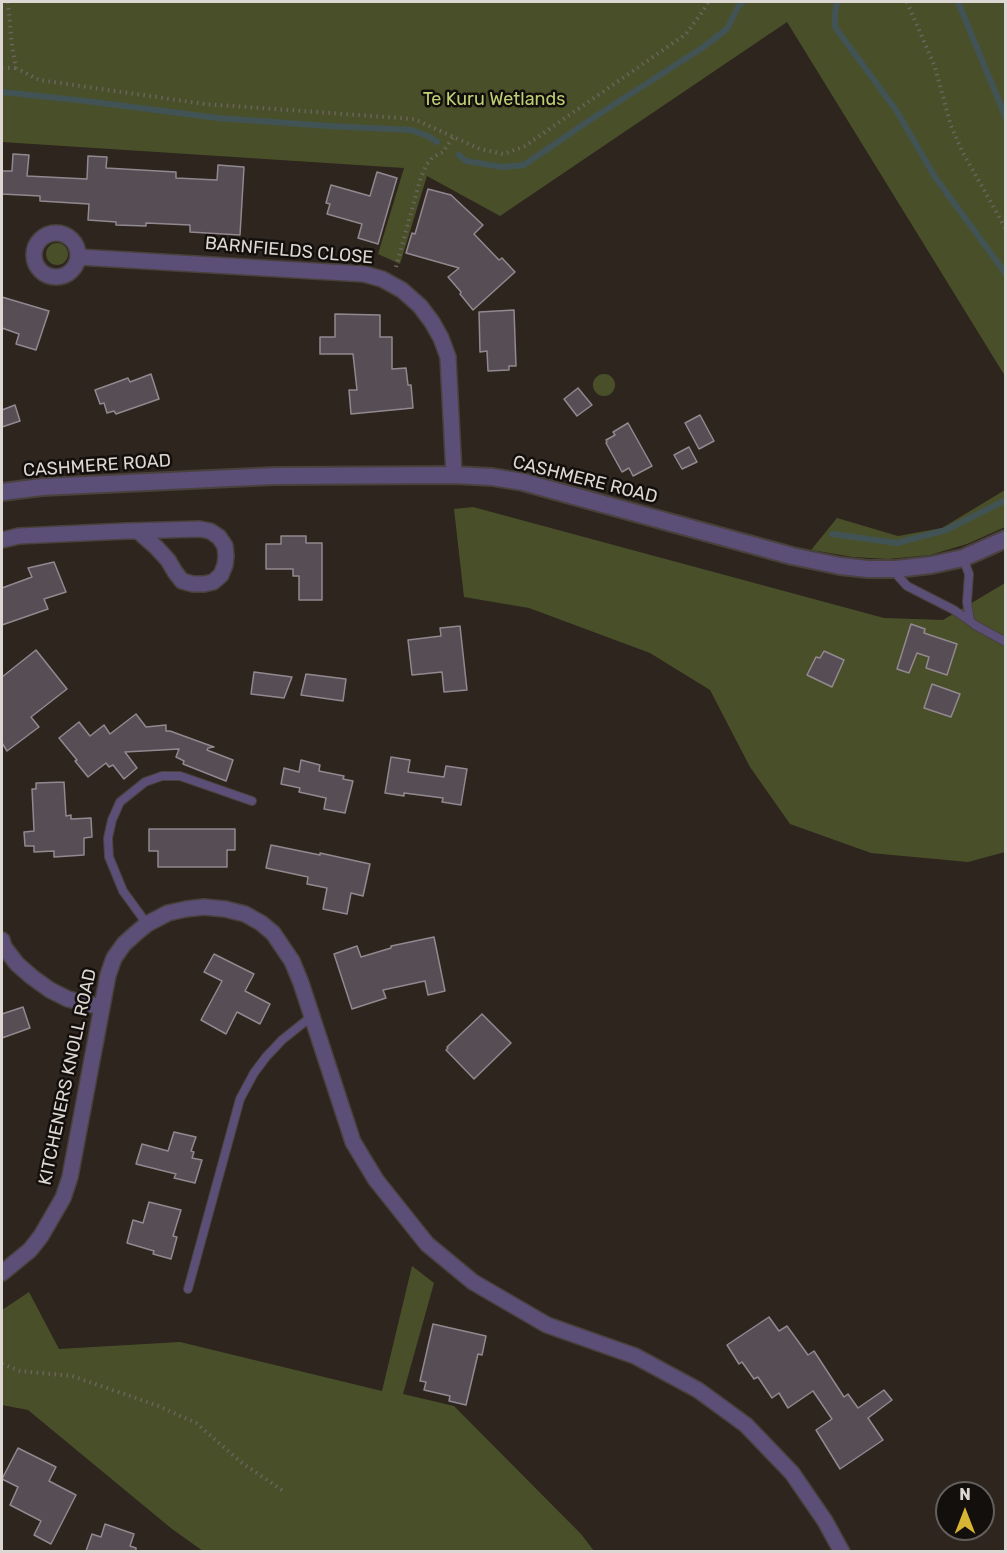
<!DOCTYPE html>
<html>
<head>
<meta charset="utf-8">
<style>
	body { margin:0 }
	#map { position:relative; width:1007px; height:1553px; overflow:hidden; background:#2d251e; font-family:Rubik,sans-serif }
	canvas { display:block }
	.frame { position:absolute; inset:0; border:3px solid #ddd7d3; pointer-events:none }
	.north { position:absolute; left:935px; top:1481px; width:60px; height:60px; box-sizing:border-box; background:#130f0c; border:2px solid #645f5c; border-radius:50%; rotate:0deg; font-size:16px; font-weight:700; line-height:24px; text-align:center; color:#ddd7d3 }
	.north::after { content:''; display:block; margin:auto; width:21px; height:27px; background:#d8b434; clip-path:polygon(50% 0,100% 100%,50% 72%,0 100%) }
</style>
</head>
<body>
<div id="map">
<canvas width="1007" height="1553"></canvas>
<div class="frame"></div>
<div class="north">N</div>
</div>
<script>
const ctx = document.querySelector('canvas').getContext('2d');
ctx.lineJoin = 'round';
function fillPath(path, color) { ctx.fillStyle = color; ctx.fill(path, 'evenodd'); }
const poly = rows => new Path2D(rows.map(r => 'M' + r).join(''));
function trace(path, color, width, dash) { ctx.strokeStyle = color; ctx.lineWidth = width; ctx.lineCap = dash ? 'butt' : 'round'; ctx.setLineDash(dash || []); ctx.stroke(path); }
function drawText(font, color, halo, rows, align = 'center') {
  ctx.font = font + ' Rubik,sans-serif'; ctx.lineWidth = 5; ctx.setLineDash([]); ctx.textBaseline = 'middle'; ctx.strokeStyle = halo; ctx.fillStyle = color; for (const [text, x, y, turn = 0] of rows) {
    ctx.save(); ctx.translate(x, y); ctx.rotate((+turn || 0) * Math.PI / 180); ctx.textAlign = isNaN(turn) ? turn : align; if (halo) ctx.strokeText(text, 0, 0); ctx.fillText(text, 0, 0); ctx.restore();
  }
}
fillPath(poly([
	[2,2,1005,2,1005,376,787,22,500,216,427,176,400,264,378,254,404,168,2,142],
	'46 254a11 11 0 1 1 22 0a11 11 0 1 1-22 0Z',
	'593 385a11 11 0 1 1 22 0a11 11 0 1 1-22 0Z',
	[1005,490,1005,527,967,544,930,555,888,559,853,557,811,550,837,518,898,536,942,528],
	[473,507,884,618,943,620,1005,583,1005,852,968,862,871,853,790,824,750,767,710,690,650,653,529,608,464,597,454,509],
	[412,1266,434,1283,403,1394,454,1406,581,1534,594,1551,203,1551,172,1529,28,1410,2,1405,2,1310,29,1292,59,1349,180,1342,382,1391]
]), '#495029');
trace(poly([
	[837,2,835,13,835,27,896,110,935,177,1006,274],
	[958,2,1006,118],
	[2,92,86,101,218,118,329,126,411,130,428,136,437,142],
	[459,155,466,161,502,167,524,165,590,120,702,48,727,29,739,5,743,2],
	[832,534,897,543,946,530,1006,500]
]), '#425355', 6);
const building = poly([
	[13,154,29,155,27,176,87,179,88,156,107,157,106,168,176,172,176,178,217,180,218,165,244,167,240,235,190,232,190,225,146,223,146,226,116,225,116,222,88,220,89,204,40,201,40,196,2,194,2,171,12,171,13,154],
	[377,172,397,178,378,244,358,238,362,224,327,214,330,204,326,203,331,185,370,196,377,172],
	[428,189,451,195,483,225,474,234,499,260,502,258,515,272,473,310,460,294,461,292,448,277,459,268,406,253,412,233,415,234,428,189],
	[2,297,49,311,36,350,16,344,19,334,2,328,2,297],
	[514,310,516,366,509,366,509,370,488,371,487,351,480,352,479,312,514,310],
	[335,314,380,315,380,337,392,337,392,369,406,368,408,385,411,385,413,408,351,414,349,390,357,390,353,354,320,354,320,337,335,337,335,314],
	[151,374,159,399,116,414,114,411,107,413,104,403,100,404,95,390,128,378,130,382,151,374],
	[578,388,592,405,577,416,564,399,578,388],
	[15,405,20,421,2,427,2,410,15,405],
	[700,415,714,441,699,449,685,423,700,415],
	[628,423,652,466,633,476,629,468,622,472,606,443,607,442,606,440,615,435,613,432,628,423],
	[689,447,697,462,682,469,674,455,689,447],
	[281,536,306,536,306,543,322,543,322,600,299,600,299,576,293,576,293,569,266,569,266,544,281,544,281,536],
	[54,562,66,592,44,599,48,609,2,625,2,588,32,577,28,568,54,562],
	[911,624,925,629,924,633,957,644,947,675,926,668,929,657,917,653,909,673,897,669,911,624],
	[460,626,467,690,444,692,442,672,412,675,408,640,441,636,440,628,460,626],
	[36,650,67,689,31,717,39,727,7,751,2,743,2,677,36,650],
	[824,651,844,660,832,687,807,675,816,657,820,658,824,651],
	[254,672,292,677,284,698,251,694,254,672],
	[306,674,346,679,343,701,301,695,306,674],
	[932,684,960,694,951,717,924,708,932,684],
	[136,714,146,727,166,725,166,731,170,731,214,747,208,748,207,750,233,760,226,781,183,764,184,761,176,757,179,749,125,752,137,768,124,779,113,765,109,767,106,763,88,777,75,761,77,760,59,738,79,722,90,736,104,725,110,734,136,714],
	[391,757,410,760,408,772,444,777,446,766,467,769,461,805,442,802,443,798,404,793,404,796,385,793,391,757],
	[301,760,320,765,319,771,344,776,343,779,353,781,345,813,324,809,326,798,299,792,300,788,281,784,284,768,299,772,301,760],
	[64,782,66,816,71,815,71,819,91,818,92,837,84,838,84,855,54,857,54,851,34,852,34,846,25,846,24,832,34,831,32,789,36,789,36,783,64,782],
	[149,829,235,829,235,850,227,850,227,867,158,867,158,851,149,851,149,829],
	[271,845,320,855,320,853,370,864,363,896,351,893,347,914,323,909,327,888,307,884,308,877,266,868,271,845],
	[434,937,445,991,428,995,425,981,383,990,386,998,352,1009,334,954,357,946,361,957,391,948,391,946,434,937],
	[214,954,254,974,245,991,270,1004,260,1024,237,1012,226,1034,201,1020,222,981,204,972,214,954],
	[23,1007,30,1028,2,1038,2,1014,23,1007],
	[482,1014,511,1043,474,1079,446,1050,448,1048,447,1047,482,1014],
	[174,1132,196,1137,191,1151,194,1152,192,1158,202,1160,195,1183,174,1178,176,1174,136,1164,142,1144,168,1151,174,1132],
	[149,1202,181,1210,173,1236,177,1237,171,1259,153,1254,154,1251,127,1243,133,1220,143,1223,149,1202],
	[769,1317,779,1331,787,1326,808,1355,814,1351,844,1397,848,1394,858,1408,884,1390,892,1400,868,1418,883,1440,840,1469,816,1430,832,1419,813,1391,788,1408,779,1393,772,1398,758,1377,754,1379,742,1362,739,1364,727,1345,769,1317],
	[433,1324,486,1336,482,1355,478,1354,466,1405,449,1401,450,1396,424,1390,426,1382,420,1381,433,1324],
	[18,1448,56,1467,49,1481,76,1495,51,1544,34,1535,41,1521,10,1505,18,1487,2,1479,18,1448],
	[105,1524,134,1534,130,1546,136,1548,136,1551,86,1551,92,1534,101,1537,105,1524]
]);
fillPath(building, '#574e55');
trace(building, '#928890', 1.5);
const service = poly([
	[963,558,969,574,967,602,970,621,975,625,1006,642],
	[896,569,898,576,907,586,954,610,970,621],
	[147,924,123,891,109,857,108,838,112,820,120,802,145,782,162,776,180,776,252,801],
	[188,1289,240,1099,254,1073,266,1057,282,1040,312,1016]
]);
const minor = poly([
	'34 255a22 22 0 1 1 44 0a22 22 0 1 1-44 0Z',
	[78,257,364,274,382,279,402,290,420,306,432,322,441,338,448,357,454,475],
	[2,540,19,536,127,531,200,529,210,531,219,537,225,546,226,556,225,565,221,575,213,582,204,584,193,584,182,581,175,572,168,560,156,547,139,532],
	[2,940,4,947,17,964,32,977,50,990,68,999,101,1007],
	[2,1273,30,1250,41,1236,63,1198,70,1177,108,975,114,958,124,944,135,934,147,924,168,913,186,909,204,907,225,909,245,914,261,923,273,933,292,961,301,983,353,1142,376,1180,427,1244,473,1282,547,1325,635,1356,698,1390,746,1425,792,1473,825,1521,842,1552]
]);
const tertiary = poly([
	[2,492,42,487,274,476,454,475,492,477,523,482,792,556,840,566,868,569,896,569,931,565,963,558,1006,539]
]);
trace(service, '#49413b', 10);
trace(minor, '#49413b', 18);
trace(tertiary, '#49413b', 20);
trace(poly([
	[8,2,12,46,16,68,39,80,205,104,414,119,480,149,504,154,525,146,686,34,705,8,708,2],
	[907,2,935,67,951,126,963,153,1006,229],
	[2,68,16,68],
	[396,267,421,177,427,164,433,157,443,152,453,137],
	[2,1364,20,1371,72,1376,156,1405,196,1423,242,1463,282,1490]
]), '#6b635e', 4, [1.5, 4.5]);
trace(service, '#5b4e77', 8);
trace(minor, '#5b4e77', 15);
trace(tertiary, '#5b4e77', 16);
drawText('18px', '#bfd074', '#130f0c', [
	["Te Kuru Wetlands",494,100]
]);
drawText('18px', '#ddd7d3', '#130f0c', [
	["BARNFIELDS CLOSE",289,251,5],
	["CASHMERE ROAD",97,466,-4],
	["CASHMERE ROAD",585,480,14],
	["KITCHENERS KNOLL ROAD",68,1077,-78]
]);
</script>
</body>
</html>
